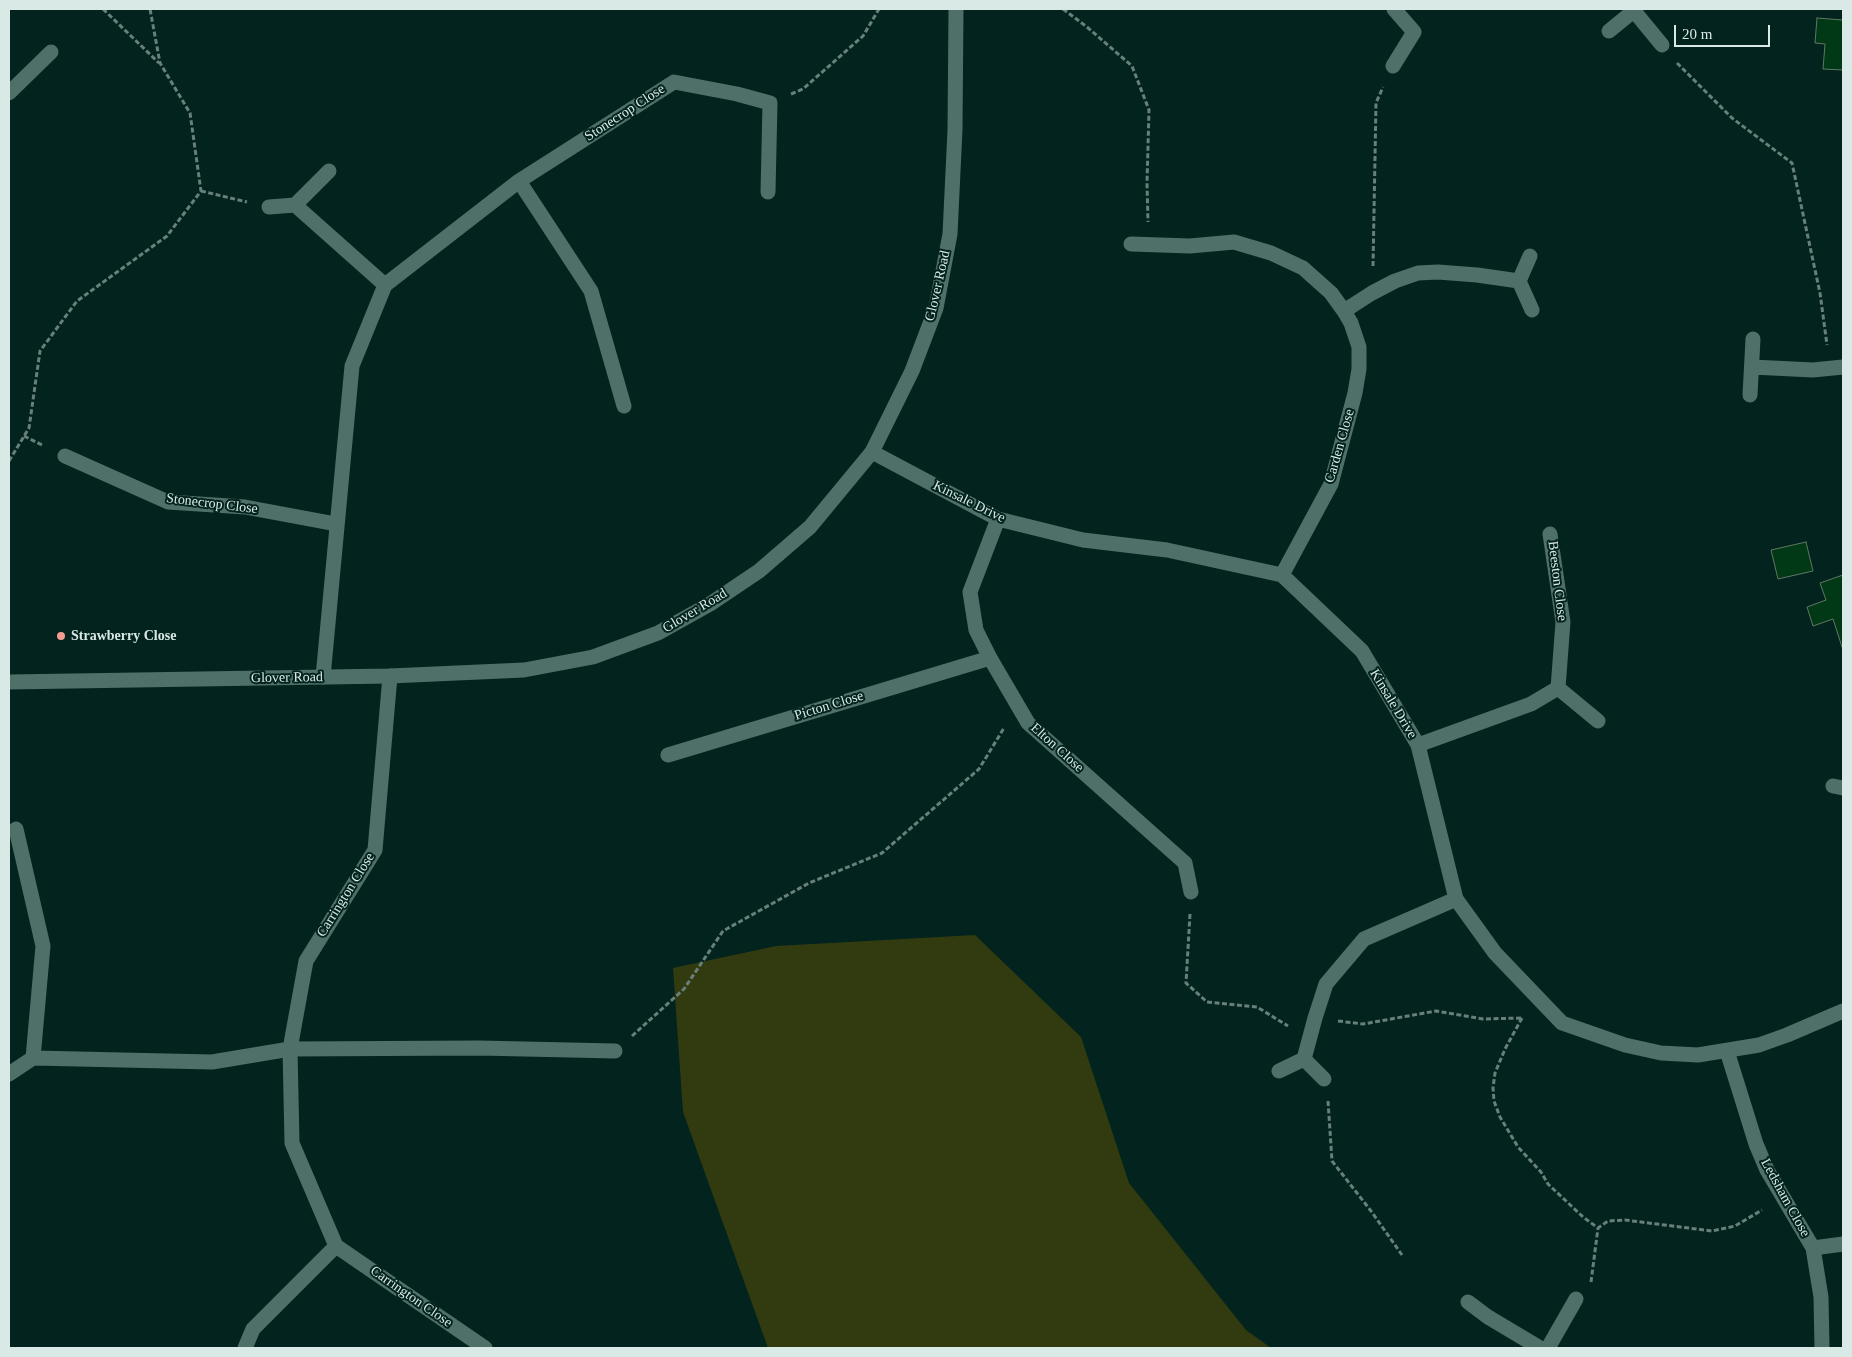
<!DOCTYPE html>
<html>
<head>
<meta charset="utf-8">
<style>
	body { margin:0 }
	#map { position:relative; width:1852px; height:1357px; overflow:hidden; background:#03231e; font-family:"Times New Roman",serif }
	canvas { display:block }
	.frame { position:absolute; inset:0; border:10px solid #d8e9e6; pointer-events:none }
	.scale { position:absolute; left:1674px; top:25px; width:96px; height:22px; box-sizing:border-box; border:2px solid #d8e9e6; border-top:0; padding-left:6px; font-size:15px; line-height:18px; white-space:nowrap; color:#d8e9e6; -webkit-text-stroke:4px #03231e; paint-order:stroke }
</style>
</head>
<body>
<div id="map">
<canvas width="1852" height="1357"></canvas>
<div class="frame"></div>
<div class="scale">20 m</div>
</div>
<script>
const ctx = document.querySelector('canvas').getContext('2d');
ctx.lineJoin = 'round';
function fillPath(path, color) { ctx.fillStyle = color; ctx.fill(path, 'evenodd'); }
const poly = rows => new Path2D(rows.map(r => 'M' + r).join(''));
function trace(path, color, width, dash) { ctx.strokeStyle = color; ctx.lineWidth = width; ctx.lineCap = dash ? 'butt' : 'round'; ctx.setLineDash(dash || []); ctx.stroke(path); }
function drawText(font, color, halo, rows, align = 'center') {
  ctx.font = font + ' "Times New Roman",serif'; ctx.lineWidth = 4; ctx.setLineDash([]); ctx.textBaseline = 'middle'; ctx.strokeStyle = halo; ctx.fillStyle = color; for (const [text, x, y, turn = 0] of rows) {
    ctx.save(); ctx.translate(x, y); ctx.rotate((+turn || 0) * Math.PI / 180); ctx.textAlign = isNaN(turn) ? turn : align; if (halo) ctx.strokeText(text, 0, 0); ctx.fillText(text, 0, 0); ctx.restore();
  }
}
fillPath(poly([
	[975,935,1081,1037,1129,1183,1246,1330,1271,1348,768,1348,683,1112,673,968,776,946]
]), '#323b0f');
const building = poly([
	[1817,18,1843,20,1843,70,1823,69,1825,44,1815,43,1817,18],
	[1806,542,1813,571,1778,579,1771,550,1806,542],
	[1843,575,1843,650,1833,619,1813,626,1807,607,1826,600,1820,583,1843,575]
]);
fillPath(building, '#013917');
trace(building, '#607764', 1);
trace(poly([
	[103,9,159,63],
	[1063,9,1087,27,1132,66,1149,110,1147,183,1148,222],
	[1677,63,1732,118,1792,163,1820,293,1827,345],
	[791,94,803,89,863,36,879,9],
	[201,191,247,202],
	[1373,266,1376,103,1383,87],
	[24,436,44,446],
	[9,461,29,428,40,351,77,301,167,236,201,191,190,113,160,63,150,9],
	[1190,914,1186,983,1207,1002,1257,1007,1288,1026],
	[1522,1018,1505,1049,1495,1073,1493,1088,1494,1101,1500,1117,1518,1147,1541,1172,1548,1184,1583,1217,1598,1228,1608,1221,1625,1220,1712,1231,1735,1226,1762,1210],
	[1338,1021,1363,1024,1436,1011,1483,1019,1522,1018],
	[632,1036,684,989,723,931,809,883,882,853,979,769,1004,728],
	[1328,1101,1332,1161,1371,1211,1402,1255],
	[1591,1282,1598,1228]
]), '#67807b', 3, [5, 2.5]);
trace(poly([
	[1634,11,1662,45],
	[1609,31,1636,9],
	[1393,66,1414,32,1394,9],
	[9,93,51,52],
	[519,181,591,291,624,406],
	[295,205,385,285],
	[269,207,295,205,329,171],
	[1131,244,1190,246,1234,242,1271,253,1303,268,1331,293,1344,311,1372,293,1395,281,1418,273,1438,272,1477,275,1519,281],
	[1530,256,1519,281,1532,310],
	[1752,367,1813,370,1843,367],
	[1750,395,1753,339],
	[872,452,998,519,1083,540,1167,550,1282,575,1362,651,1418,745,1456,899,1495,953,1562,1023,1625,1045,1661,1053,1698,1055,1759,1045,1787,1035,1843,1011],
	[65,456,168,502,245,507,336,524],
	[998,519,970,592,976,630,990,658,1028,723,1185,863,1191,892],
	[1550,534,1563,622,1558,688,1598,721],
	[1282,575,1331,484,1355,393,1359,369,1359,347,1351,323,1344,311],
	[390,676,375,850,306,961,290,1049,292,1143,336,1246,485,1348],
	[323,677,352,366,385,285,519,181,674,82,737,94,770,103,768,192],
	[1418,745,1531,704,1558,688],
	[668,755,990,658],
	[1833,786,1843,788],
	[16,829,43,946,33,1058],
	[1727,1051,1756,1144,1767,1170,1813,1248,1821,1297,1822,1348],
	[1304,1059,1315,1018,1326,984,1364,939,1456,899],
	[1279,1071,1304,1059,1324,1079],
	[9,1074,33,1058,212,1062,290,1049,479,1048,615,1051],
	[1813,1248,1843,1244],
	[1468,1302,1488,1317,1540,1348],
	[245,1348,253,1329,336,1246],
	[1548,1348,1576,1299]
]), '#4f6f69', 15);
trace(poly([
	[9,682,390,676,524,670,593,657,658,633,710,604,759,571,810,527,872,452,912,371,936,308,950,234,955,130,956,9]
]), '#4f6f69', 15);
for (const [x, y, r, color] of [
	[61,636,5,"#f59c92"]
]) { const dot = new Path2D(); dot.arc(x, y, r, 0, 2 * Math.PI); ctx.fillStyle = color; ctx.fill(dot); trace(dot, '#03231e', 2); }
drawText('14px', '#d8e9e6', '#03231e', [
	["Stonecrop Close",625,113,-33],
	["Glover Road",938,286,-77],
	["Carden Close",1340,446,-74],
	["Kinsale Drive",969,502,26],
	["Stonecrop Close",212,504,7],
	["Beeston Close",1557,581,83],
	["Glover Road",695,611,-31],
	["Glover Road",287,678,-1],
	["Kinsale Drive",1393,704,59],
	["Picton Close",829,706,-17],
	["Elton Close",1057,748,42],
	["Carrington Close",346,895,-58],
	["Ledsham Close",1785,1198,61],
	["Carrington Close",411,1297,35]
]);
drawText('bold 14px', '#d8e9e6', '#03231e', [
	["Strawberry Close",71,636]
], 'left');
</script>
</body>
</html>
